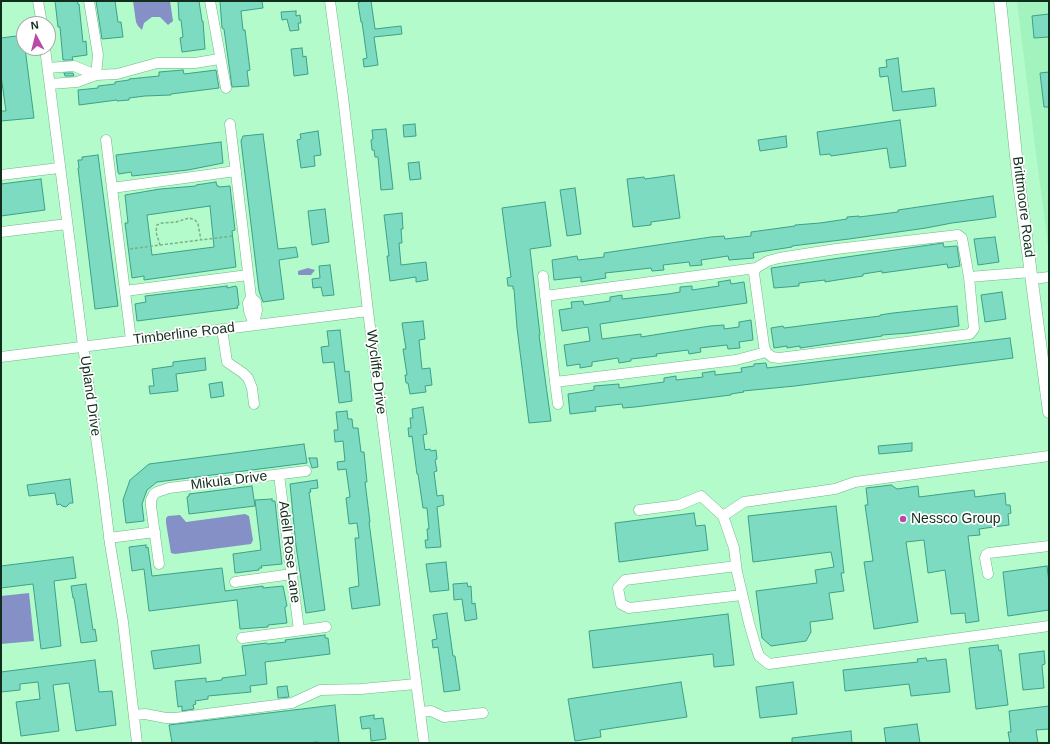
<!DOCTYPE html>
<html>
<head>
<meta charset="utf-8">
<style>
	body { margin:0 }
	#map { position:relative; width:1050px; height:744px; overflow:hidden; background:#b3fbca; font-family:Arial,sans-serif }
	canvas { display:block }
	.frame { position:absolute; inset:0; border:2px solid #112e1c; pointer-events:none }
	.north { position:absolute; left:16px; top:16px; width:40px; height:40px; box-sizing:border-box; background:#fff; border:1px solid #a0aba4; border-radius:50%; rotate:353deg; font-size:11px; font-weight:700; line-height:16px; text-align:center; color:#112e1c }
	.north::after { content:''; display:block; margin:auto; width:14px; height:18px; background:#b94aa7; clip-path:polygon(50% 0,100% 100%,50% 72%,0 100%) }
</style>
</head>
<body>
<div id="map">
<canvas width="1050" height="744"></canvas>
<div class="frame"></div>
<div class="north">N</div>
</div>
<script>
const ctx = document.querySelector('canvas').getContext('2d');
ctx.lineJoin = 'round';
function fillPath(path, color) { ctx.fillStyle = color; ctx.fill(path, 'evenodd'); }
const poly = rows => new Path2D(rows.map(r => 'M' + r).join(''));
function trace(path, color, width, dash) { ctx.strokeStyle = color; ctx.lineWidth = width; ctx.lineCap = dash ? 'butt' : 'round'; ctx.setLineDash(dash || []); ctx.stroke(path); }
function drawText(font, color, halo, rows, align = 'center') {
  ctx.font = font + ' Arial,sans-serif'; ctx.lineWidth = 3.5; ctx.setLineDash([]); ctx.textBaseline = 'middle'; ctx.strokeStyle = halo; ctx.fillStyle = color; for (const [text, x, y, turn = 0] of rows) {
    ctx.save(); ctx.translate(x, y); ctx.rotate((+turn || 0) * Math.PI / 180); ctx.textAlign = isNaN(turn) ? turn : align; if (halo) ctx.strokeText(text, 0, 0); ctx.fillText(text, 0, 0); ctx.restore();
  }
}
fillPath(poly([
	[1017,1,1049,1,1049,254,1029,98]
]), '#a2f3bd');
fillPath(poly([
	[133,1,170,1,173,21,168,25,160,17,152,17,144,23,142,30,138,26,136,22],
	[308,268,315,270,311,275,299,275,298,274,298,271],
	[245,514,249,516,253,540,251,544,175,554,171,553,166,523,166,518,168,516,180,515,186,522],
	[29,593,34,641,1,644,1,596]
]), '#8490c6');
const building = poly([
	[55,1,77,1,78,4,79,4,83,42,86,41,87,55,72,57,73,60,63,60,60,27,58,27,55,1],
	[96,1,115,1,118,22,121,22,123,37,102,39,96,1],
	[178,1,199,1,202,21,203,21,205,49,182,52,180,38,183,37,181,20,179,20,178,1],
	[220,1,262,1,263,8,241,11,243,30,245,30,250,70,247,71,249,86,232,87,224,29,222,28,220,1],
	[360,1,371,1,375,29,401,26,402,34,374,37,378,65,364,67,363,59,367,58,362,22,361,22,358,3,360,2,360,1],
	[296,11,296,16,300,15,301,23,298,23,299,30,290,31,287,19,282,20,281,12,296,11],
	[1049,14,1049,37,1034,38,1032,16,1049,14],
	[24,35,24,48,25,48,34,118,1,121,1,111,6,111,1,76,1,38,24,35],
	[302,48,303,57,306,56,308,74,294,76,291,49,302,48],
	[898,58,902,92,934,88,936,106,893,111,888,76,880,77,879,68,887,67,886,60,898,58],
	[183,70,184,74,216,70,219,88,171,94,171,95,145,96,129,98,129,100,117,101,117,100,79,105,78,90,98,88,98,86,115,84,115,82,129,80,129,79,159,76,159,72,183,70],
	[1049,72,1049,107,1044,107,1040,73,1049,72],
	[64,73,73,73,74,76,65,76,64,73],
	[900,120,906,166,890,168,887,148,831,156,830,154,820,155,817,132,900,120],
	[415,124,416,136,404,137,403,125,415,124],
	[386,129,393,189,381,190,378,157,375,157,374,150,372,150,371,140,373,139,372,130,386,129],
	[318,131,321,155,314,156,315,166,301,168,297,140,301,139,300,134,318,131],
	[263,134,278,249,296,247,298,257,279,260,284,299,263,302,259,291,241,141,243,136,263,134],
	[786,136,787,147,760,151,758,140,786,136],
	[221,142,223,163,188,170,132,176,131,172,119,174,118,172,116,155,221,142],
	[98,155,118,306,95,309,78,168,79,168,78,160,82,160,82,157,98,155],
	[419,162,421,179,410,180,408,163,419,162],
	[674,175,680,218,651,222,651,225,633,227,627,179,644,177,645,179,674,175],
	[41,179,45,210,1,216,1,184,41,179],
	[216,182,217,186,219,186,219,187,230,186,235,230,232,231,236,267,144,280,144,276,132,278,125,223,128,223,125,195,160,189,196,186,196,185,216,182],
	[210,206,214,247,152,255,147,215,210,206],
	[575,188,581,234,567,236,560,190,575,188],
	[993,196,996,217,983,219,952,223,926,228,849,239,792,246,792,247,753,253,754,258,729,260,728,256,701,260,702,265,690,266,689,262,663,265,664,270,652,271,651,268,605,273,606,278,581,282,581,277,554,280,552,260,577,256,578,260,604,257,604,253,711,237,724,236,725,239,751,236,751,232,795,226,795,225,820,223,847,219,847,217,859,216,859,217,898,212,898,210,993,196],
	[545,202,551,246,530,249,540,335,539,335,551,421,529,423,517,328,514,289,513,289,513,286,508,286,507,278,511,277,502,208,545,202],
	[325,209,329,242,312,245,308,211,325,209],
	[402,213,403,229,401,229,402,243,399,243,401,265,426,262,428,280,416,282,416,277,390,281,387,256,389,256,384,215,402,213],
	[995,237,999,262,978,265,974,239,995,237],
	[943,243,944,247,957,246,960,266,948,268,947,264,882,273,882,271,863,274,863,276,837,280,825,282,825,280,799,283,799,286,774,288,771,268,943,243],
	[330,265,334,295,323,296,321,287,313,288,312,279,320,278,319,266,330,265],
	[730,280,731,284,744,282,747,303,600,324,602,339,641,334,641,337,710,326,724,325,724,329,739,327,739,322,751,320,753,340,739,342,740,348,728,349,727,345,700,348,701,352,689,354,688,350,656,354,657,356,631,359,631,361,619,363,618,358,592,362,592,366,580,368,580,364,567,366,564,345,590,341,588,327,562,331,559,310,572,308,571,302,583,301,584,305,610,301,610,297,622,295,622,299,668,294,680,292,680,287,692,286,692,290,719,286,718,282,730,280],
	[227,286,227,288,236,286,237,288,239,305,237,306,238,308,137,321,135,304,146,302,145,296,227,286],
	[1002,292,1006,319,985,322,981,295,1002,292],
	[957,306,959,326,909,333,882,335,882,336,800,348,800,346,787,348,787,346,774,348,771,328,783,326,784,328,823,323,880,316,880,315,893,313,957,306],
	[423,321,425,339,419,340,422,369,430,368,432,385,425,386,426,392,410,394,408,383,406,383,405,375,407,375,403,349,406,349,402,323,423,321],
	[340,330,345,372,349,371,352,401,339,403,334,362,323,363,321,347,329,346,327,331,340,330],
	[1010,338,1013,358,795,386,743,391,744,392,731,394,731,395,635,407,623,408,622,404,595,407,596,411,570,414,568,394,594,390,594,386,619,384,619,388,664,382,664,378,676,376,676,380,703,377,702,373,715,371,715,375,742,372,741,368,754,366,754,364,766,363,767,368,1010,338],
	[205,358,206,370,176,374,178,391,150,394,149,386,154,386,152,369,173,366,173,362,205,358],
	[222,382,224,396,211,398,209,384,222,382],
	[423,407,427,434,423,435,425,450,430,449,431,451,436,450,437,459,435,460,437,471,434,472,437,496,443,495,444,505,437,507,441,547,426,548,425,540,428,540,427,529,429,529,427,508,423,508,418,474,417,474,412,436,409,437,408,428,411,428,410,418,413,418,412,409,423,407],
	[347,411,348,419,352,419,353,428,358,428,361,452,364,452,367,482,365,482,370,522,369,522,380,605,352,609,349,588,359,586,355,538,359,538,357,523,349,524,346,498,350,497,346,469,338,470,337,462,345,461,343,441,335,442,334,430,338,430,336,412,347,411],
	[912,443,912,451,879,454,878,446,912,443],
	[304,444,307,463,157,482,147,490,142,504,144,521,126,523,123,500,130,480,149,464,304,444],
	[309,458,317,458,318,467,312,468,309,458],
	[70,479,73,503,70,503,66,507,62,506,60,504,57,505,55,493,29,496,27,485,70,479],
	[317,480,318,488,310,489,311,492,309,492,325,610,306,613,296,546,290,484,317,480],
	[891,485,897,489,918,486,919,497,974,490,975,497,1005,493,1006,505,1010,505,1011,513,1008,514,1009,525,979,529,980,535,968,536,979,621,966,623,965,613,951,614,945,570,928,573,924,540,906,542,918,622,874,629,864,562,873,561,865,505,868,505,866,488,891,485],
	[252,486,255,506,189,514,187,497,189,496,189,494,252,486],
	[272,499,272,501,275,501,282,564,261,566,262,568,259,568,259,570,235,573,233,554,261,550,255,500,272,499],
	[836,506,844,573,841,573,844,591,829,593,833,619,810,622,811,632,806,641,771,646,762,638,756,591,817,583,815,570,834,567,831,552,753,562,748,516,836,506],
	[694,513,696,526,705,525,708,550,619,562,615,523,694,513],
	[146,545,146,548,148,547,152,576,222,568,225,591,263,586,263,588,283,586,287,606,285,607,285,609,287,623,268,625,268,627,240,629,237,600,149,611,144,569,132,571,129,547,146,545],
	[73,557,76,578,54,581,61,646,41,649,33,584,1,588,1,566,73,557],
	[446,562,449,590,430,592,426,564,446,562],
	[1047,566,1049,582,1049,610,1008,616,1003,572,1047,566],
	[467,583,468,587,471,586,472,604,475,603,477,619,465,621,462,599,454,600,453,584,467,583],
	[86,584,93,630,95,629,97,641,81,643,74,598,73,598,71,586,86,584],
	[447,613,453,656,455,656,460,690,444,692,438,647,433,648,432,640,437,639,433,615,447,613],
	[728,614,734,665,714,667,713,654,593,668,589,631,728,614],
	[325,635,325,638,328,638,330,654,265,662,267,684,250,686,251,692,208,696,208,699,195,701,196,704,193,705,194,709,182,711,182,706,178,707,175,681,206,678,206,682,222,680,222,678,246,675,242,646,266,643,268,644,286,642,285,640,325,635],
	[199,645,201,663,154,669,151,651,199,645],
	[998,645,999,651,1001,650,1008,705,976,709,969,648,998,645],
	[1044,651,1045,664,1042,665,1044,688,1023,690,1019,654,1044,651],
	[926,658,927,661,946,659,950,692,911,696,909,684,845,691,843,670,918,662,917,659,926,658],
	[95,660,99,692,112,691,116,725,76,731,69,683,53,685,59,731,21,736,16,702,40,699,38,682,20,684,20,690,1,692,1,672,95,660],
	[681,682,687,717,600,730,601,737,575,741,568,699,681,682],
	[793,682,797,714,760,718,756,687,793,682],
	[287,686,289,697,278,698,277,687,287,686],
	[335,705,339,743,319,743,318,742,307,743,172,743,169,725,335,705],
	[1049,706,1049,729,1036,730,1038,743,1010,743,1008,732,1011,732,1009,711,1049,706],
	[374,715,374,719,383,718,386,739,371,741,370,728,362,729,360,717,374,715],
	[917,724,920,743,886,743,884,728,917,724],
	[851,731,852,743,792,743,792,738,851,731]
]);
fillPath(building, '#7cdbc1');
trace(building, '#3ea088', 1);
const minor = poly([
	[38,1,42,24],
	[89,1,98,55,96,75],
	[210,1,226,88],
	[330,1,343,97,368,311,424,743],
	[45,48,83,346,102,480,110,544,123,622,137,743],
	[48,68,74,66,96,75],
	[50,84,77,82,96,75,117,74,157,63,195,63,219,59],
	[230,124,251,297],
	[106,140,131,340],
	[1,175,59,168],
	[112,188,236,171],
	[1,232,67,224],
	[543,276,555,382,736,360,766,352],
	[969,277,962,238,958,235,836,249,779,258,768,261,756,268,754,273,764,346,766,352,772,357,779,358,970,334,974,329,969,277,1031,272],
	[1032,279,1049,277],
	[125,291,248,275],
	[545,296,756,268],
	[251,297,256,302,257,310,254,325,249,311,248,303,251,297],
	[222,329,227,362,243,373,248,378,252,388,254,404],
	[1,357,368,311],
	[555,382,558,404],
	[1049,456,855,482,835,489,744,502,723,516,734,548,737,572,749,623,756,647,759,656,769,664,1049,626],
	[279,475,299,630],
	[639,510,679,505,701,496,723,516],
	[109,538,155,532],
	[159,564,151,506,151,500,154,494,157,492,169,488,306,471],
	[736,566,625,580,618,588,621,604,629,608,742,595],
	[988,574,985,558,986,555,989,553,1049,546],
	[235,582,292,574],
	[242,638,326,627],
	[420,712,431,711,444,717,483,713],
	[134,715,145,714,166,718,175,718,292,703,320,690,361,689,416,684]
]);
const major = poly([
	[1000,1,1018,175,1049,412]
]);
trace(minor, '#70b788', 11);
trace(major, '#70b788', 13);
trace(poly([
	[160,245,200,240],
	[130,249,160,245,156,232,157,225,162,223,176,222,189,218,195,220,198,224,201,240,233,236]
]), '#78b08b', 1.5, [3, 2]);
trace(minor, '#fff', 10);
trace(major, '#fff', 12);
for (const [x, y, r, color] of [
	[903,519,4,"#b94aa7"]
]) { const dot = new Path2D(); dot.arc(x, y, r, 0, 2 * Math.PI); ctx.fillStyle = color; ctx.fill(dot); trace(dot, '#fff', 1.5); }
drawText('14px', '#112e1c', '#fff', [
	["Brittmoore Road",1023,207,83],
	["Timberline Road",184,334,-7],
	["Wycliffe Drive",376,372,83],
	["Upland Drive",90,396,82],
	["Mikula Drive",229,481,-7],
	["Adell Rose Lane",289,552,83]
]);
drawText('14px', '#112e1c', '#fff', [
	["Nessco Group",911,519]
], 'left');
</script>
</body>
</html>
